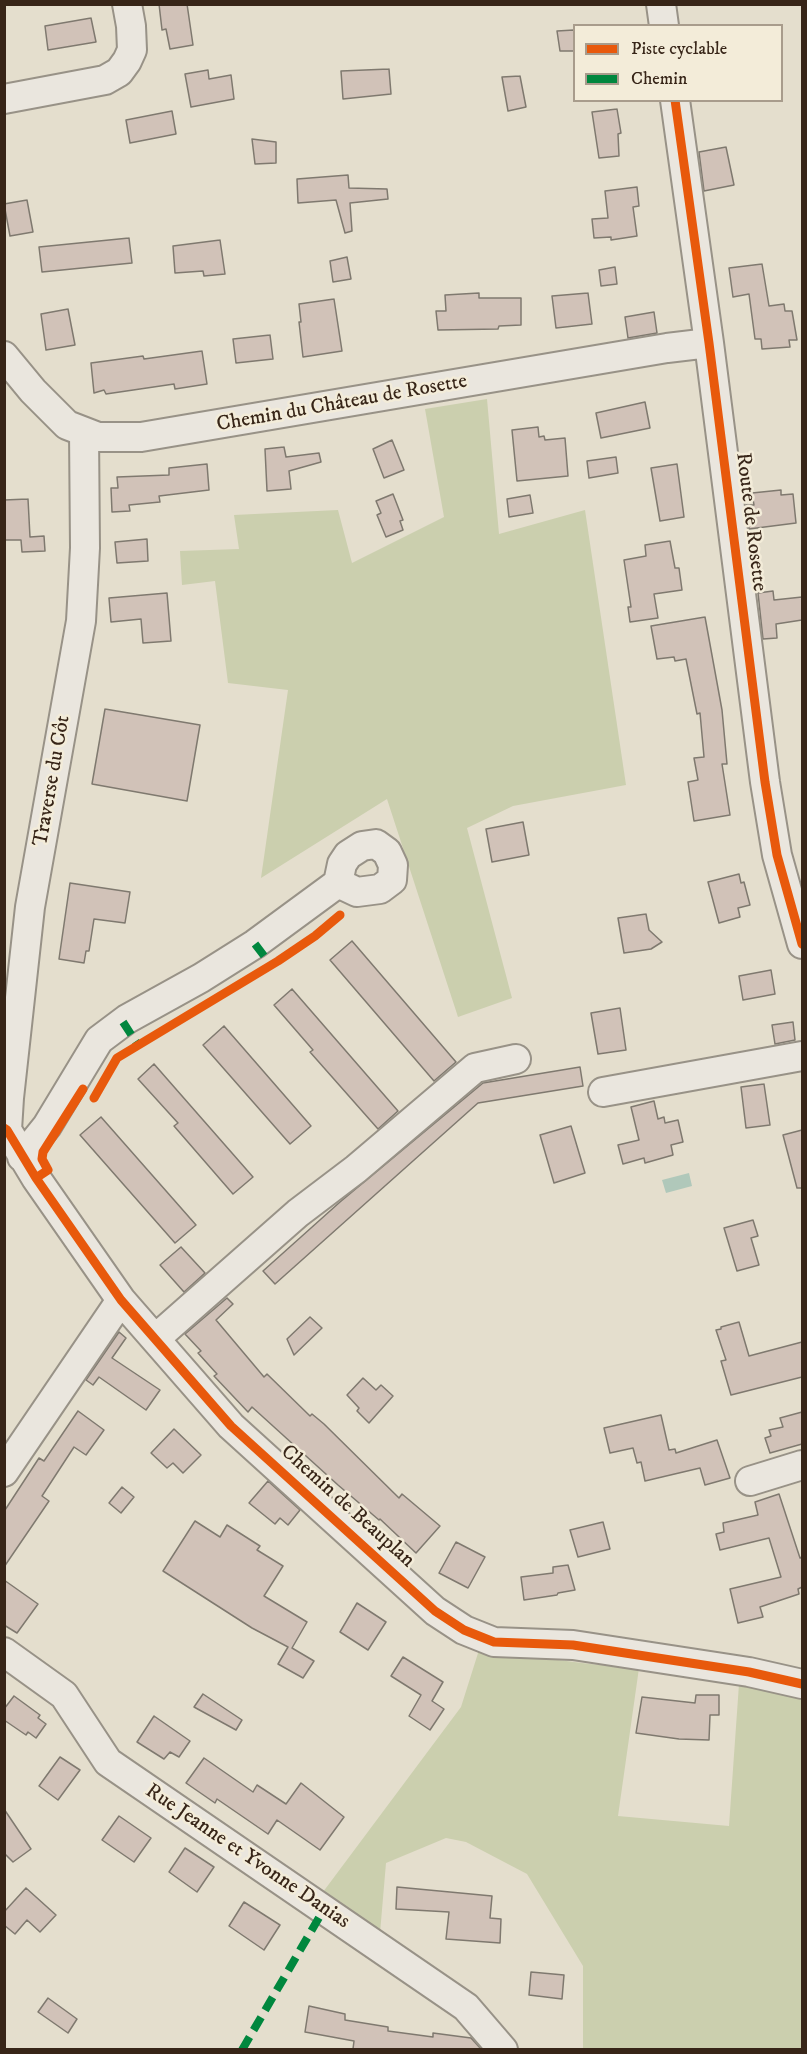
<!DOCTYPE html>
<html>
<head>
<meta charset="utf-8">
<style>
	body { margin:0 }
	#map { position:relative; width:807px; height:2054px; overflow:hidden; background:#e4decd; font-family:"IM FELL DW Pica",serif }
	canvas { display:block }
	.frame { position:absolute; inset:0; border:6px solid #372518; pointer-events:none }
	.legend { position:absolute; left:573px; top:24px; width:210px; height:78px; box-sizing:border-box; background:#f3ecd9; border:2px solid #a89c8c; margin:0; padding:8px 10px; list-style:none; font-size:18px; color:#372518 }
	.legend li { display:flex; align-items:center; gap:12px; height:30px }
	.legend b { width:30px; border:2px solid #a89c8c }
</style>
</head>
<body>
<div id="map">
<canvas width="807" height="2054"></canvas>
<div class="frame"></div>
<ul class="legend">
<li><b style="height:8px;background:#e8590c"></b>Piste cyclable</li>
<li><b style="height:8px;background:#00873e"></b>Chemin</li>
</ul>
</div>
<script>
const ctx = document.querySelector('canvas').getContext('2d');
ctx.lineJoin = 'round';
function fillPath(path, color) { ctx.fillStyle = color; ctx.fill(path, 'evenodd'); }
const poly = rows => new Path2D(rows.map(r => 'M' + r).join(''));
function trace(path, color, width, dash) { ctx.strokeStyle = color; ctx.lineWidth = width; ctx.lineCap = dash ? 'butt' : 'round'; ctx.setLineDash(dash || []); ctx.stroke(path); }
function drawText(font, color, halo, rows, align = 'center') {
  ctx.font = font + ' "IM FELL DW Pica",serif'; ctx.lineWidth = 5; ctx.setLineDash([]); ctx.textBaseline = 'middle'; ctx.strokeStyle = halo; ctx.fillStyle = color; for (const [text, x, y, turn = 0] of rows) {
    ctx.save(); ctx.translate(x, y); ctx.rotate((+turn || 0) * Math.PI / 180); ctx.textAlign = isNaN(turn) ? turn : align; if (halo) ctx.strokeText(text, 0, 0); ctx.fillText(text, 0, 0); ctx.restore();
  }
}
fillPath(poly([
	[487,399,499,534,585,510,626,785,513,806,467,828,512,998,458,1017,387,799,261,878,288,690,228,683,215,581,182,585,180,551,239,549,234,515,338,510,352,563,444,517,425,409],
	[479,1650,590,1664,639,1668,618,1816,729,1826,739,1684,802,1697,802,2049,583,2049,583,1966,527,1874,466,1842,446,1838,386,1863,380,1933,323,1892,461,1707]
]), '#cbcfae');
fillPath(poly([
	[689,1173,692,1186,666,1193,662,1180]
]), '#b0c8ba');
const building = poly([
	[159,4,187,4,193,45,170,49,166,29,162,30,159,4],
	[91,18,96,42,48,50,45,26,91,18],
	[574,30,574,51,560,51,557,31,574,30],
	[389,69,391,94,343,99,341,71,389,69],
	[208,70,209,79,231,75,234,99,191,107,185,74,208,70],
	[520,76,526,107,508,111,502,77,520,76],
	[617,109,621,133,618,134,619,156,599,158,592,112,617,109],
	[172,111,176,134,130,143,126,120,172,111],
	[252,139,276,142,276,163,255,164,252,139],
	[726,147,734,185,704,191,699,152,726,147],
	[348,175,349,188,387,189,388,199,350,203,352,231,345,233,336,200,298,203,297,179,348,175],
	[637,187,639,206,633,207,637,236,611,240,611,237,594,238,592,219,608,218,605,191,637,187],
	[27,200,33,232,10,236,4,204,27,200],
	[129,238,132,263,42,272,39,247,129,238],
	[220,240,225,274,204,276,203,271,175,273,173,246,220,240],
	[347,257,351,279,333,282,330,261,347,257],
	[762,264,769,306,784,304,785,311,792,311,797,340,789,340,790,347,762,349,761,339,755,339,749,294,733,297,729,268,762,264],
	[615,267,617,284,601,286,599,270,615,267],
	[479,293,479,298,521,298,521,325,499,326,498,329,438,330,436,311,446,311,445,295,479,293],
	[588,293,592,324,556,328,552,296,588,293],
	[334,299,342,351,303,357,299,322,301,322,299,304,334,299],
	[68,309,75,345,46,350,41,314,68,309],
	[654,312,657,333,628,338,625,317,654,312],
	[270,335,273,359,236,363,233,339,270,335],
	[202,351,207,384,175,389,174,384,106,394,104,390,94,393,91,363,143,356,144,359,202,351],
	[645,402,650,428,601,438,596,413,645,402],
	[538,427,539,437,544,436,545,440,565,438,568,476,517,481,512,430,538,427],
	[392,440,404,470,384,478,373,449,392,440],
	[284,447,286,457,319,453,321,462,289,471,291,489,267,491,265,449,284,447],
	[616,457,618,473,589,478,587,461,616,457],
	[207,464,209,490,159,496,160,502,129,505,130,511,112,512,111,488,118,488,117,477,169,475,169,468,207,464],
	[677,464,684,517,660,521,651,468,677,464],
	[781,490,781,495,793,494,796,523,749,529,746,505,754,505,752,493,781,490],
	[393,494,403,520,400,521,403,530,386,537,377,515,381,513,376,501,393,494],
	[530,495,533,513,509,517,507,499,530,495],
	[28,499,30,537,44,536,45,551,22,552,21,540,4,540,4,500,28,499],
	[147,539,148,561,117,563,115,542,147,539],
	[670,541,675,568,679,568,682,590,654,594,658,618,630,622,628,607,631,607,624,560,646,556,645,545,670,541],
	[773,591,774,600,802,597,802,620,776,624,777,638,763,639,758,593,773,591],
	[167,593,171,641,143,643,141,619,111,622,109,598,167,593],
	[705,617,722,710,727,764,722,764,730,815,694,821,688,782,698,780,694,758,704,757,700,713,697,714,686,659,675,661,674,657,657,659,651,626,705,617],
	[105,709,200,725,187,801,92,784,105,709],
	[523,822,529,855,492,862,486,829,523,822],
	[739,874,741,883,744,882,750,905,738,908,740,917,719,923,708,882,739,874],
	[70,883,130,892,125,923,94,919,89,951,86,951,84,963,59,959,70,883],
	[646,914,649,930,662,942,651,949,624,953,618,918,646,914],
	[352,941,456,1062,434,1081,330,960,352,941],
	[771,970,775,994,743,1000,739,976,771,970],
	[292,989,398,1111,378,1129,310,1052,313,1050,274,1005,292,989],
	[620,1008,626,1050,598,1054,591,1013,620,1008],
	[793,1022,795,1040,775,1044,772,1025,793,1022],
	[224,1026,311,1126,290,1144,203,1045,224,1026],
	[154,1064,253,1177,233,1194,174,1126,178,1123,138,1079,154,1064],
	[580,1067,583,1086,478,1103,275,1284,263,1271,340,1202,483,1083,580,1067],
	[764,1084,770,1125,746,1128,741,1087,764,1084],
	[654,1101,658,1119,664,1117,665,1123,678,1120,683,1142,671,1145,673,1155,645,1163,644,1158,623,1164,618,1145,639,1140,631,1107,654,1101],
	[101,1117,196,1225,175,1243,80,1135,101,1117],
	[571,1126,585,1173,554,1183,540,1135,571,1126],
	[802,1130,802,1188,797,1188,783,1135,802,1130],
	[753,1220,758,1236,751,1238,759,1265,737,1271,724,1228,753,1220],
	[181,1247,205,1273,184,1292,160,1265,181,1247],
	[227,1298,233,1304,216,1320,264,1377,267,1374,310,1416,312,1414,324,1424,399,1498,402,1494,440,1526,416,1553,380,1519,379,1520,338,1485,252,1407,248,1412,214,1376,217,1374,198,1353,201,1351,185,1334,227,1298],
	[310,1317,322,1328,294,1355,287,1339,310,1317],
	[739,1322,749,1356,802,1342,802,1377,731,1395,721,1361,726,1360,716,1330,721,1329,721,1327,739,1322],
	[119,1332,126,1338,112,1358,160,1390,146,1410,99,1377,93,1385,86,1380,119,1332],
	[363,1378,376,1390,381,1385,393,1396,369,1423,357,1411,359,1408,347,1395,363,1378],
	[78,1411,104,1430,86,1455,74,1447,42,1496,49,1501,4,1567,5,1510,39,1458,44,1461,78,1411],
	[802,1412,802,1444,770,1453,765,1438,771,1436,769,1430,783,1427,780,1418,802,1412],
	[661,1415,669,1450,675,1449,676,1453,717,1440,730,1478,705,1485,700,1468,645,1481,641,1462,637,1463,633,1448,610,1453,604,1428,661,1415],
	[174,1429,201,1455,183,1473,173,1463,167,1468,151,1453,174,1429],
	[268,1481,300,1510,288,1525,280,1518,275,1524,249,1503,268,1481],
	[122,1487,134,1497,121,1513,109,1503,122,1487],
	[779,1494,800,1558,802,1557,802,1587,798,1589,799,1594,760,1607,763,1617,738,1623,730,1589,781,1577,769,1538,720,1550,716,1534,724,1532,723,1523,758,1515,755,1502,779,1494],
	[195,1521,220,1537,227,1525,260,1546,257,1550,283,1566,264,1596,307,1622,292,1648,314,1661,303,1678,278,1664,288,1647,252,1628,163,1571,195,1521],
	[603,1522,610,1549,578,1557,570,1530,603,1522],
	[456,1542,485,1557,468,1588,439,1573,456,1542],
	[568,1565,575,1590,558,1593,557,1595,524,1600,521,1577,553,1573,553,1567,568,1565],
	[4,1580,38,1604,17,1633,4,1625,4,1580],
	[357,1603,386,1622,368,1650,340,1632,357,1603],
	[403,1657,443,1682,432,1701,444,1709,430,1730,409,1716,421,1695,391,1676,403,1657],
	[203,1694,242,1720,236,1730,194,1707,203,1694],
	[696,1695,719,1695,719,1715,710,1715,709,1740,679,1739,636,1733,642,1697,695,1703,696,1695],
	[14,1696,40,1715,38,1718,46,1724,36,1738,28,1732,26,1735,4,1720,4,1709,14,1696],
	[154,1716,190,1741,179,1757,170,1752,164,1759,137,1742,154,1716],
	[60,1757,80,1770,58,1800,39,1786,60,1757],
	[204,1758,253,1792,257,1785,286,1804,301,1783,344,1817,320,1850,277,1820,268,1834,217,1799,215,1803,186,1783,204,1758],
	[4,1809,31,1849,13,1862,4,1853,4,1809],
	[119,1816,151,1838,134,1862,102,1840,119,1816],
	[185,1848,214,1867,197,1892,169,1872,185,1848],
	[397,1887,492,1896,490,1918,501,1919,500,1943,446,1939,449,1912,396,1909,397,1887],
	[26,1888,56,1915,40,1932,27,1920,15,1934,4,1925,4,1912,26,1888],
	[244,1902,280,1925,264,1950,229,1926,244,1902],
	[531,1972,564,1975,562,1999,529,1995,531,1972],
	[48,1998,77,2019,68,2033,38,2012,48,1998],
	[309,2006,345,2014,345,2020,388,2027,388,2031,433,2037,433,2033,471,2038,481,2049,353,2049,354,2041,305,2032,309,2006]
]);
fillPath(building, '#d1c2b8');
trace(building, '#7f796f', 1.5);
const minor = poly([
	[661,4,664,26],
	[4,99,105,80,119,72,127,61,132,50,131,26,127,4],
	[675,100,709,343,765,782,777,855,802,944],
	[4,356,33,391,67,425,98,437,141,437,667,348,709,343],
	[603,1092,802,1056],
	[7,1130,36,1178,121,1300,231,1426,435,1611,464,1630,494,1642,573,1645,749,1672,802,1684],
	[7,1130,9,1098,30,907,81,621,85,548,84,432],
	[22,1157,47,1126,99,1040,127,1019,201,978,255,944,338,883,357,892,380,889,392,880,393,865,387,852,376,844,362,846,348,855,342,864,338,883],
	[155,1339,298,1213,356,1169,475,1068,516,1059],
	[4,1472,121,1300],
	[750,1481,802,1465],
	[4,1652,64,1695,108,1762,466,2007,503,2050]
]);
trace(minor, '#989287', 32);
trace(minor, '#eae6de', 28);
trace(poly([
	[255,944,271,965],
	[123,1022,138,1045],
	[242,2050,324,1909]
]), '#00873e', 8, [15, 8]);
trace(poly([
	[675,100,709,343,765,782,777,855,802,944],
	[94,1098,117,1058,278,961,315,936,340,915],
	[4,1128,7,1130,36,1178,121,1300,231,1426,435,1611,464,1630,494,1642,573,1645,749,1672,802,1684],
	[36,1178,48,1170,42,1159,43,1152,83,1089]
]), '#e8590c', 9);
drawText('21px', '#372518', '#f3ecd9', [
	["Chemin du Château de Rosette",342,404,-10],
	["Route de Rosette",750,522,83],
	["Traverse du Côt",53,781,-80],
	["Chemin de Beauplan",347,1507,42],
	["Rue Jeanne et Yvonne Danias",247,1857,34]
]);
</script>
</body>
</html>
